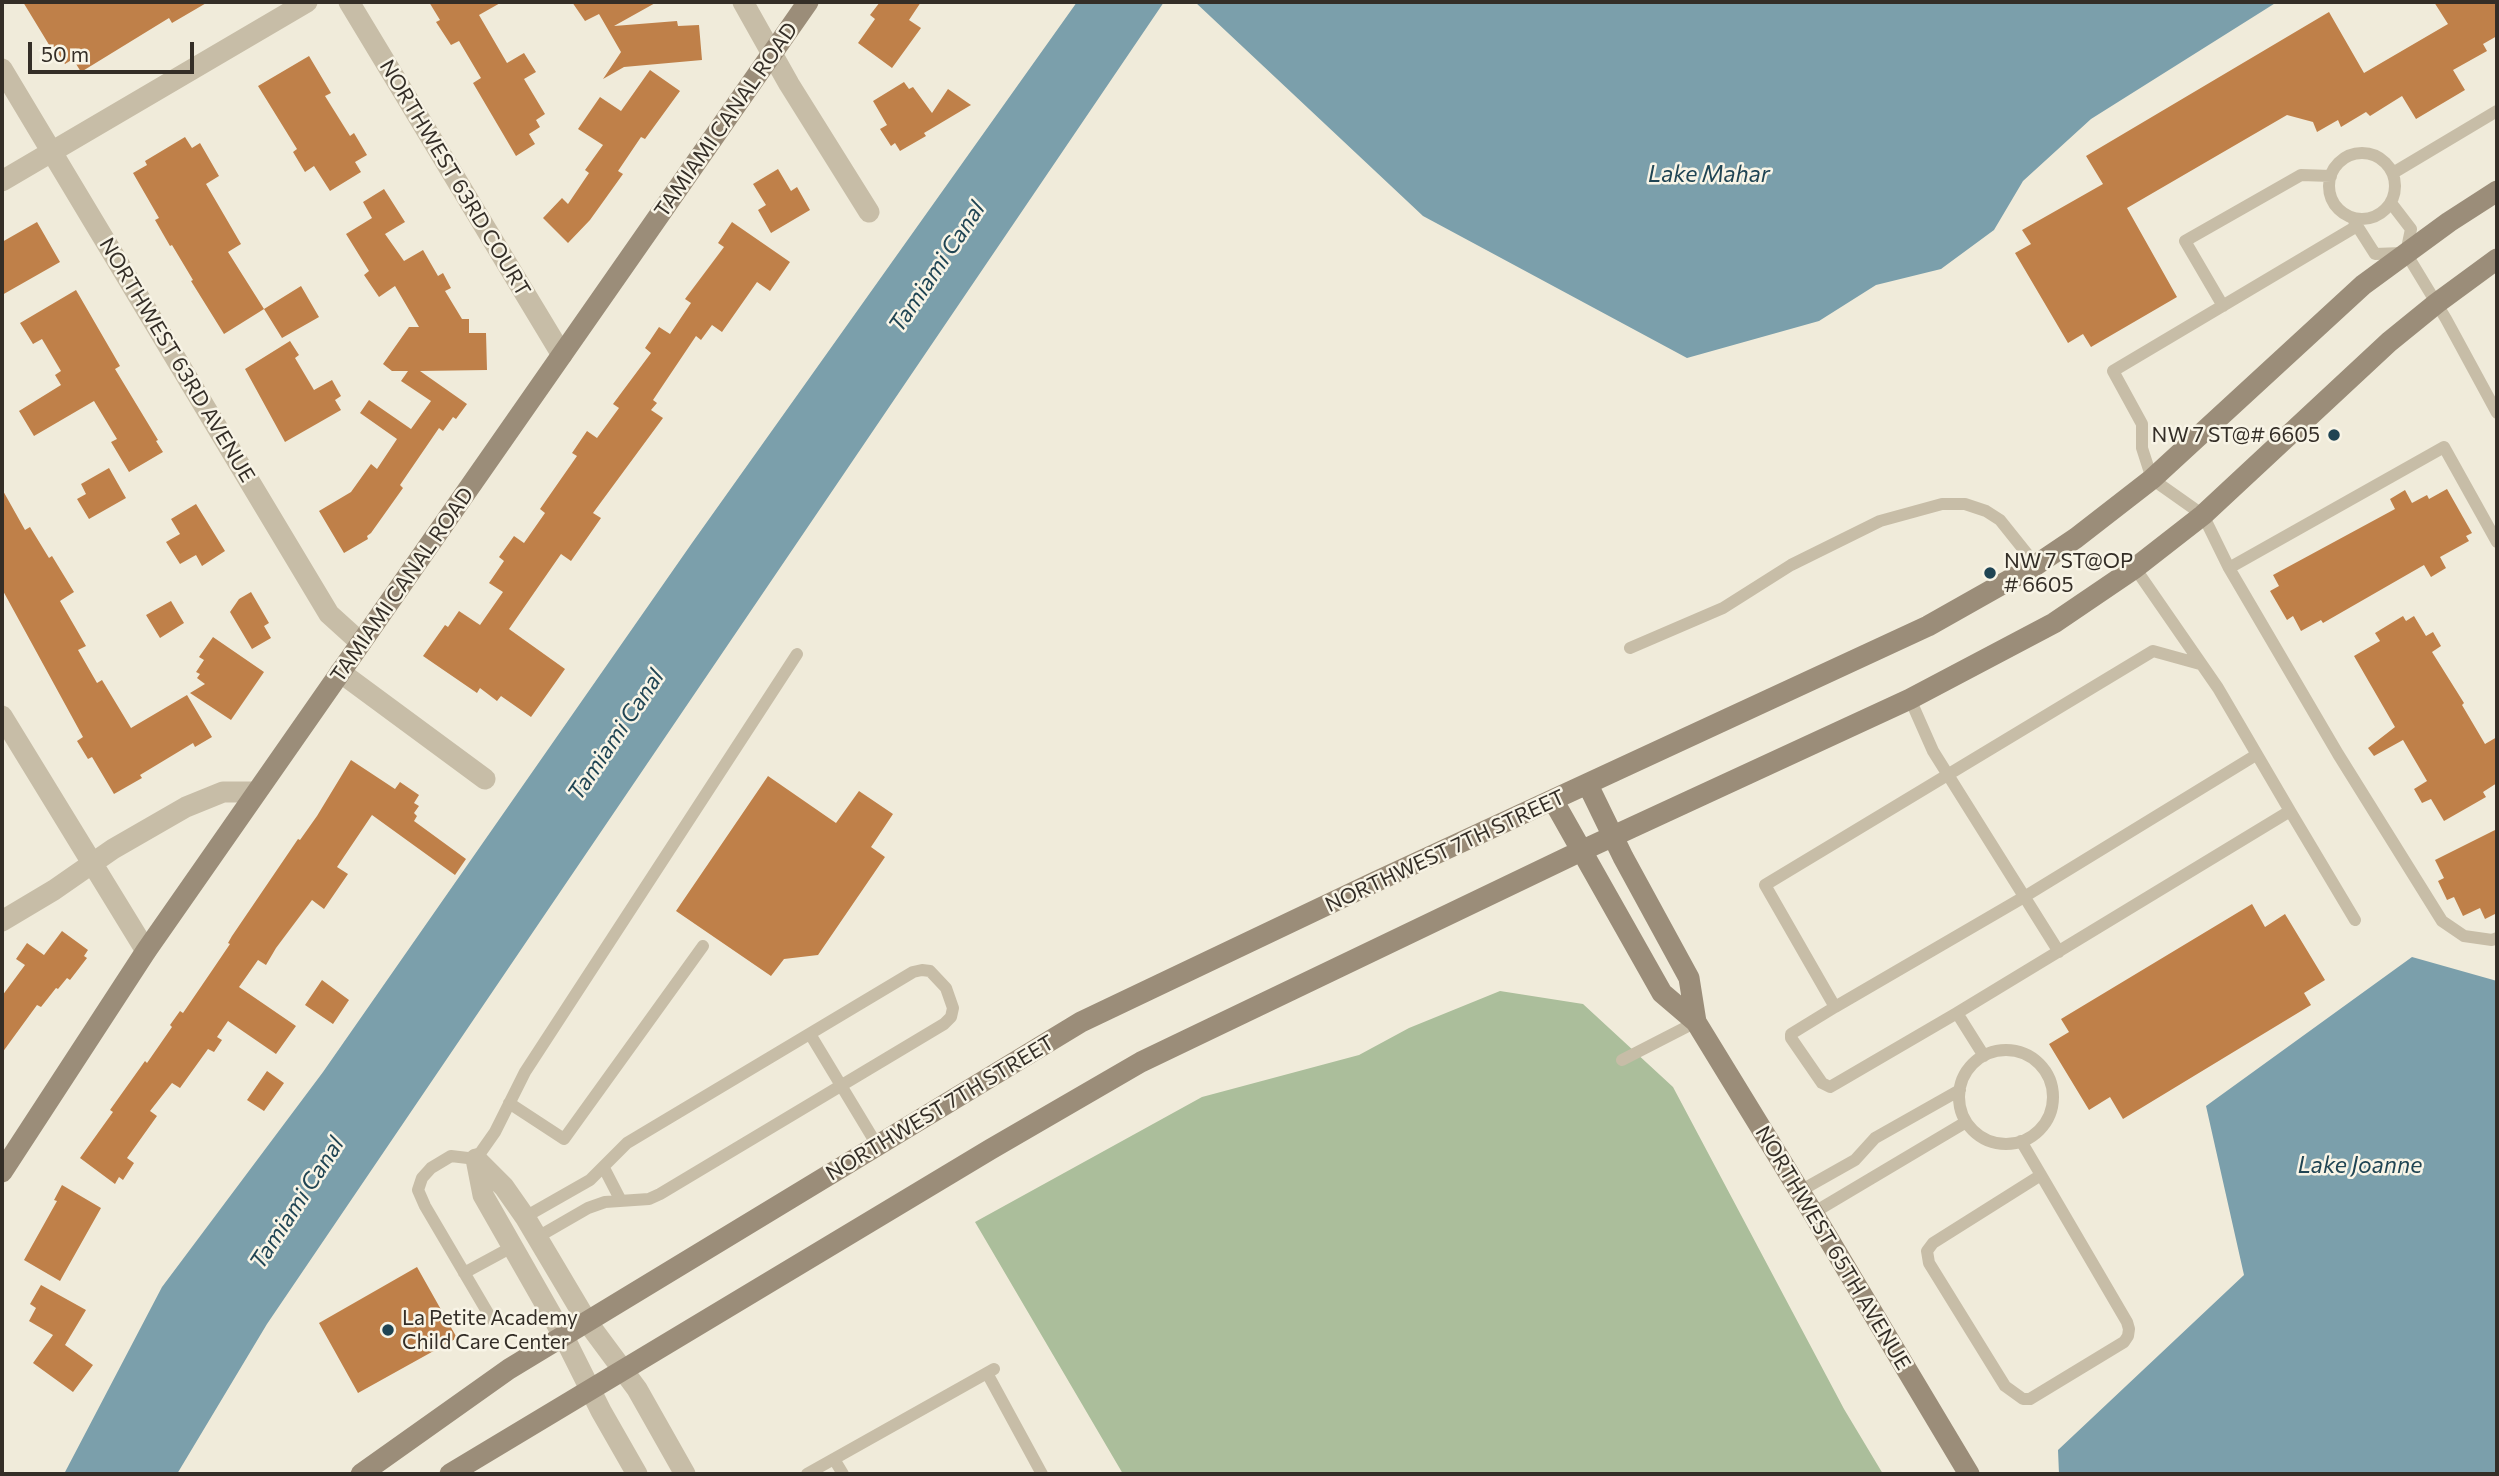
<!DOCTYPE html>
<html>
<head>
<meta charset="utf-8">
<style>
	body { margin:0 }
	#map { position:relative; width:2499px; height:1476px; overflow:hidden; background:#f0ebda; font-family:Commissioner,sans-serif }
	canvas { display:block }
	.frame { position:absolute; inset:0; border:4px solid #342e27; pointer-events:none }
	.scale { position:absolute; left:28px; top:42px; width:166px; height:32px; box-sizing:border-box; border:4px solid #342e27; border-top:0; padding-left:9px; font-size:21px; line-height:24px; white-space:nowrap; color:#342e27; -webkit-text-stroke:5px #f8f4e6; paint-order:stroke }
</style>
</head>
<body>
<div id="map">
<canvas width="2499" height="1476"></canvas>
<div class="frame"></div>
<div class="scale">50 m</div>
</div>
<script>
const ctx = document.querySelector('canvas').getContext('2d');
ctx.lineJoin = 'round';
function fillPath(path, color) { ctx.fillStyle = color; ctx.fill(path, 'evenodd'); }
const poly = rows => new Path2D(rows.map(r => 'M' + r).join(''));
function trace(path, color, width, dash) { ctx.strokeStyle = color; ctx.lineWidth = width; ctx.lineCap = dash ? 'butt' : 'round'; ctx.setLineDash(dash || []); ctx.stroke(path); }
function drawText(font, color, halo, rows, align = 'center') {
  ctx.font = font + ' Commissioner,sans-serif'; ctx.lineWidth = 5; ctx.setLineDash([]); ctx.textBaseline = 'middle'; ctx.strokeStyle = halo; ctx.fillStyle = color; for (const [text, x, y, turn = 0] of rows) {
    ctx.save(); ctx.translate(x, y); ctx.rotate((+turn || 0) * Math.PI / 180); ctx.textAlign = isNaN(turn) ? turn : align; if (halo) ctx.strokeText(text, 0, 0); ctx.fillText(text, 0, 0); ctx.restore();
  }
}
fillPath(poly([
	[1500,991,1583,1004,1673,1087,1844,1409,1883,1474,1123,1474,975,1222,1202,1097,1359,1055,1409,1028]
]), '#abbe9b');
fillPath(poly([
	[1077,2,1164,2,267,1324,177,1474,64,1474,162,1287,323,1072,692,543],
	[1195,2,2277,2,2091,119,2023,181,1994,230,1941,269,1876,285,1819,321,1687,358,1423,216],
	[2412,957,2497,981,2497,1474,2059,1474,2058,1450,2244,1275,2206,1106]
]), '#7b9fab');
fillPath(poly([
	[23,2,208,2,172,23,169,18,81,72,73,59,65,64,54,47,51,48],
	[429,2,502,2,479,15,507,63,524,53,536,72,524,79,545,114,536,120,540,127,529,134,535,144,516,156,473,83,481,78,459,41,451,45,436,22,440,20],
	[572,2,657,2,614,26,677,21,678,26,699,25,702,60,624,67,603,79,621,52,599,14,585,21],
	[880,2,921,2,909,20,921,28,892,68,858,43,875,19,870,15],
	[2434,2,2497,2,2497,36,2483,44,2487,51,2453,70,2465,90,2416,119,2402,96,2370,116,2366,112,2341,127,2338,120,2317,132,2313,122,2287,115,2127,208,2177,297,2091,347,2083,334,2068,343,2015,253,2031,244,2022,230,2103,184,2086,156,2329,12,2364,73,2448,24],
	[309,56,331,93,325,96,350,136,354,133,367,155,355,162,361,172,330,191,314,166,305,172,293,152,297,149,258,86],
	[650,70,680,91,645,139,641,137,618,171,623,174,590,220,568,243,543,218,562,198,568,204,589,173,585,170,603,145,578,129,600,97,621,111],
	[904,82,909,89,913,87,932,113,948,89,971,105,924,133,926,136,900,151,895,143,891,146,880,129,887,125,873,101],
	[185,137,192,148,200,143,219,176,206,184,241,244,228,252,264,309,224,334,191,281,193,280,172,245,170,246,155,220,159,218,133,173,147,165,145,161],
	[778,169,791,191,797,187,810,210,771,233,758,210,766,205,753,184],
	[384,189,405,222,385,234,404,261,423,250,438,276,443,273,451,288,445,291,462,319,469,319,469,333,486,333,487,370,420,371,467,404,456,419,453,417,443,431,439,428,400,485,403,488,371,533,367,536,368,539,344,553,319,511,351,492,371,464,377,469,397,439,360,413,369,400,411,429,431,401,401,381,408,371,392,371,383,364,409,327,419,327,395,286,379,297,364,275,369,271,346,234,372,218,363,202],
	[37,222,60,262,2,295,2,242],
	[732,222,790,262,770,291,757,282,722,332,712,325,701,340,696,336,653,400,657,403,651,410,663,418,593,513,601,518,571,561,561,554,509,629,565,669,531,717,501,696,497,701,480,688,477,693,423,656,445,625,448,627,459,611,480,625,503,592,489,583,504,561,499,557,514,536,524,543,545,513,540,509,577,456,572,453,587,431,597,438,619,408,613,404,651,353,645,348,659,327,670,334,691,303,685,299,724,247,718,243],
	[301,286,319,317,282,338,264,309],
	[76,290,120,366,115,369,158,440,156,441,163,452,129,472,111,442,117,439,94,401,34,436,19,411,61,385,55,375,61,371,42,339,33,344,20,323],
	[290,341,299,355,295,358,314,390,332,380,341,396,335,400,341,410,285,442,245,369],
	[109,468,126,498,89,519,77,499,86,494,81,484],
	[2,489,25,530,30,527,49,558,52,556,74,592,60,601,86,646,78,650,97,683,102,680,131,728,187,695,212,737,195,747,193,743,140,775,142,778,114,794,92,757,88,759,77,741,83,737,2,589],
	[2447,489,2472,533,2466,536,2469,541,2440,557,2446,568,2431,577,2424,565,2323,623,2321,620,2301,631,2293,616,2287,620,2270,591,2279,586,2273,575,2395,509,2390,499,2405,490,2412,503,2427,495,2429,499],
	[196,504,225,551,202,566,196,555,180,564,166,542,180,534,171,519],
	[251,592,269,623,264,626,271,638,252,649,230,612,239,599],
	[171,601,184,623,160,638,146,615],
	[2403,616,2406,621,2414,616,2426,636,2433,632,2441,646,2432,652,2464,703,2462,705,2485,744,2497,737,2497,783,2483,792,2486,797,2444,821,2431,799,2422,803,2414,789,2427,781,2403,740,2374,756,2368,748,2395,727,2354,656,2380,641,2375,633],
	[213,637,264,672,231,720,190,693,205,684,197,678,200,674,196,672,204,660,199,657],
	[351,760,395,789,400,782,419,795,414,803,419,806,414,813,417,816,414,821,466,859,455,875,372,815,337,867,348,874,324,909,312,900,276,948,266,965,258,960,239,987,296,1026,276,1054,228,1021,217,1037,222,1040,214,1052,208,1049,180,1088,172,1083,150,1111,157,1116,127,1158,134,1163,123,1180,119,1177,115,1184,80,1158,113,1112,110,1110,145,1061,147,1063,172,1027,170,1025,180,1011,183,1013,211,972,230,944,228,943,232,936,298,839,300,840,317,816],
	[768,776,836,823,859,791,893,814,871,847,885,857,818,955,784,959,771,976,676,911],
	[2497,829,2497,913,2485,919,2480,908,2463,916,2454,897,2447,900,2438,881,2444,878,2435,860],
	[2252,904,2265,927,2285,914,2325,980,2304,993,2311,1005,2123,1119,2110,1097,2089,1110,2049,1044,2069,1032,2061,1019],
	[62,931,88,950,84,956,87,958,70,980,67,978,58,989,56,988,41,1007,37,1005,2,1053,2,996,25,965,16,959,27,943,44,955],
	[322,980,349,1000,333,1024,305,1005],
	[267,1071,284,1083,264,1111,247,1100],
	[62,1185,101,1208,60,1281,24,1260,57,1201,54,1200],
	[417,1267,457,1338,358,1393,319,1323],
	[41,1285,86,1310,65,1345,93,1365,73,1392,33,1363,53,1335,29,1321,36,1308,30,1304]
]), '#bf8049');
trace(poly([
	'2329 186a33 33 0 1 1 66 0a33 33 0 1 1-66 0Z',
	[2393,173,2497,111],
	[2391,203,2411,229,2406,253,2446,319,2497,413],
	[2354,221,2375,254,2402,253],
	[2357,226,2113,371,2142,424,2142,448,2152,479,2203,515,2229,568,2338,754,2442,921,2464,936,2492,940,2497,938],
	[2223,306,2185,241,2301,175,2331,176],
	[2229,568,2444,447,2497,542],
	[1630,648,1723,608,1791,565,1880,521,1942,504,1965,504,1986,511,2000,520,2036,565],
	[1910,699,1933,751,2059,952],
	[2290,811,2355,920],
	[1835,1007,2024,897,2256,755],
	[1957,1013,2290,811,2218,688,2135,568],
	[810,1034,877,1145],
	'1959 1097a47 47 0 1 1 94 0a47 47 0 1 1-94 0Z',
	[1984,1056,1957,1013,1837,1083,1830,1087,1822,1083,1791,1038,1791,1034,1835,1007,1765,885,2153,651,2200,664],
	[1622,1060,1696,1022],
	[509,1103,564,1139,703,946],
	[2021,1141,2041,1175,2127,1322,2129,1329,2128,1336,2124,1342,2030,1399,2023,1399,2005,1386,1929,1263,1927,1251,1933,1243,2041,1175],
	[604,1168,620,1199],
	[1800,1191,1855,1160,1875,1138,1960,1090],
	[1813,1213,1966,1122],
	[525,1217,590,1180,627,1143,913,972,922,970,930,971,946,988,953,1008,951,1017,944,1024,660,1194,649,1199,605,1202,588,1208,536,1238],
	[464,1273,512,1247],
	[492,1320,425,1206,418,1190,422,1178,431,1168,451,1156,476,1159,495,1132,525,1072,797,654],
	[987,1373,1042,1474],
	[834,1459,843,1474],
	[807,1474,994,1369]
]), '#c7bda7', 12);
trace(poly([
	[349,2,562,355],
	[743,2,789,84,869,212],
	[2,69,329,614,361,643],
	[2,181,307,2],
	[340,672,485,779],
	[2,716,146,951],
	[2,921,54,890,113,849,186,807,223,792,256,792],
	[476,1159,504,1187,525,1217,588,1323,637,1389,685,1474],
	[476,1159,483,1195,564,1337,601,1411,637,1474]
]), '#c7bda7', 21);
trace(poly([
	[1588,785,1623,857,1689,978,1696,1022],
	[1553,800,1662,993,1696,1022,1813,1213,1969,1474],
	[2,1172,146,951,808,2],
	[361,1474,509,1369,1081,1022,1375,882,1928,626,2036,565,2076,538,2152,479,2363,285,2449,222,2497,191],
	[450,1474,991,1149,1141,1062,1581,851,1910,699,2054,623,2135,568,2203,515,2389,342,2437,303,2497,259]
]), '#9b8d79', 21);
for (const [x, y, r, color] of [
	[2334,435,7,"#1f4453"],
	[1990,573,7,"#1f4453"],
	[388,1330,7,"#1f4453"]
]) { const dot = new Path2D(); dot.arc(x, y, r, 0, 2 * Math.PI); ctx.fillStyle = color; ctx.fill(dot); trace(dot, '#f8f4e6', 2.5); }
drawText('21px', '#342e27', '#f8f4e6', [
	["TAMIAMI CANAL ROAD",726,120,-55],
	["NORTHWEST 63RD COURT",455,178,59],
	["NORTHWEST 63RD AVENUE",177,360,59],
	["TAMIAMI CANAL ROAD",402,585,-55],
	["NORTHWEST 7TH STREET",1445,851,-25],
	["NORTHWEST 7TH STREET",940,1108,-31],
	["NORTHWEST 65TH AVENUE",1833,1248,59]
]);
drawText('21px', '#342e27', '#f8f4e6', [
	["NW 7 ST@# 6605",2320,435,"right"],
	["NW 7 ST@OP",2004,561],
	["# 6605",2004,585],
	["La Petite Academy",402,1318],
	["Child Care Center",402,1342]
], 'left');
drawText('italic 23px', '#1f4453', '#f8f4e6', [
	["Lake Mahar",1709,174],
	["Tamiami Canal",937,267,-56],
	["Tamiami Canal",616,735,-56],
	["Lake Joanne",2360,1165],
	["Tamiami Canal",297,1203,-57]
]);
</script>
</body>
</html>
